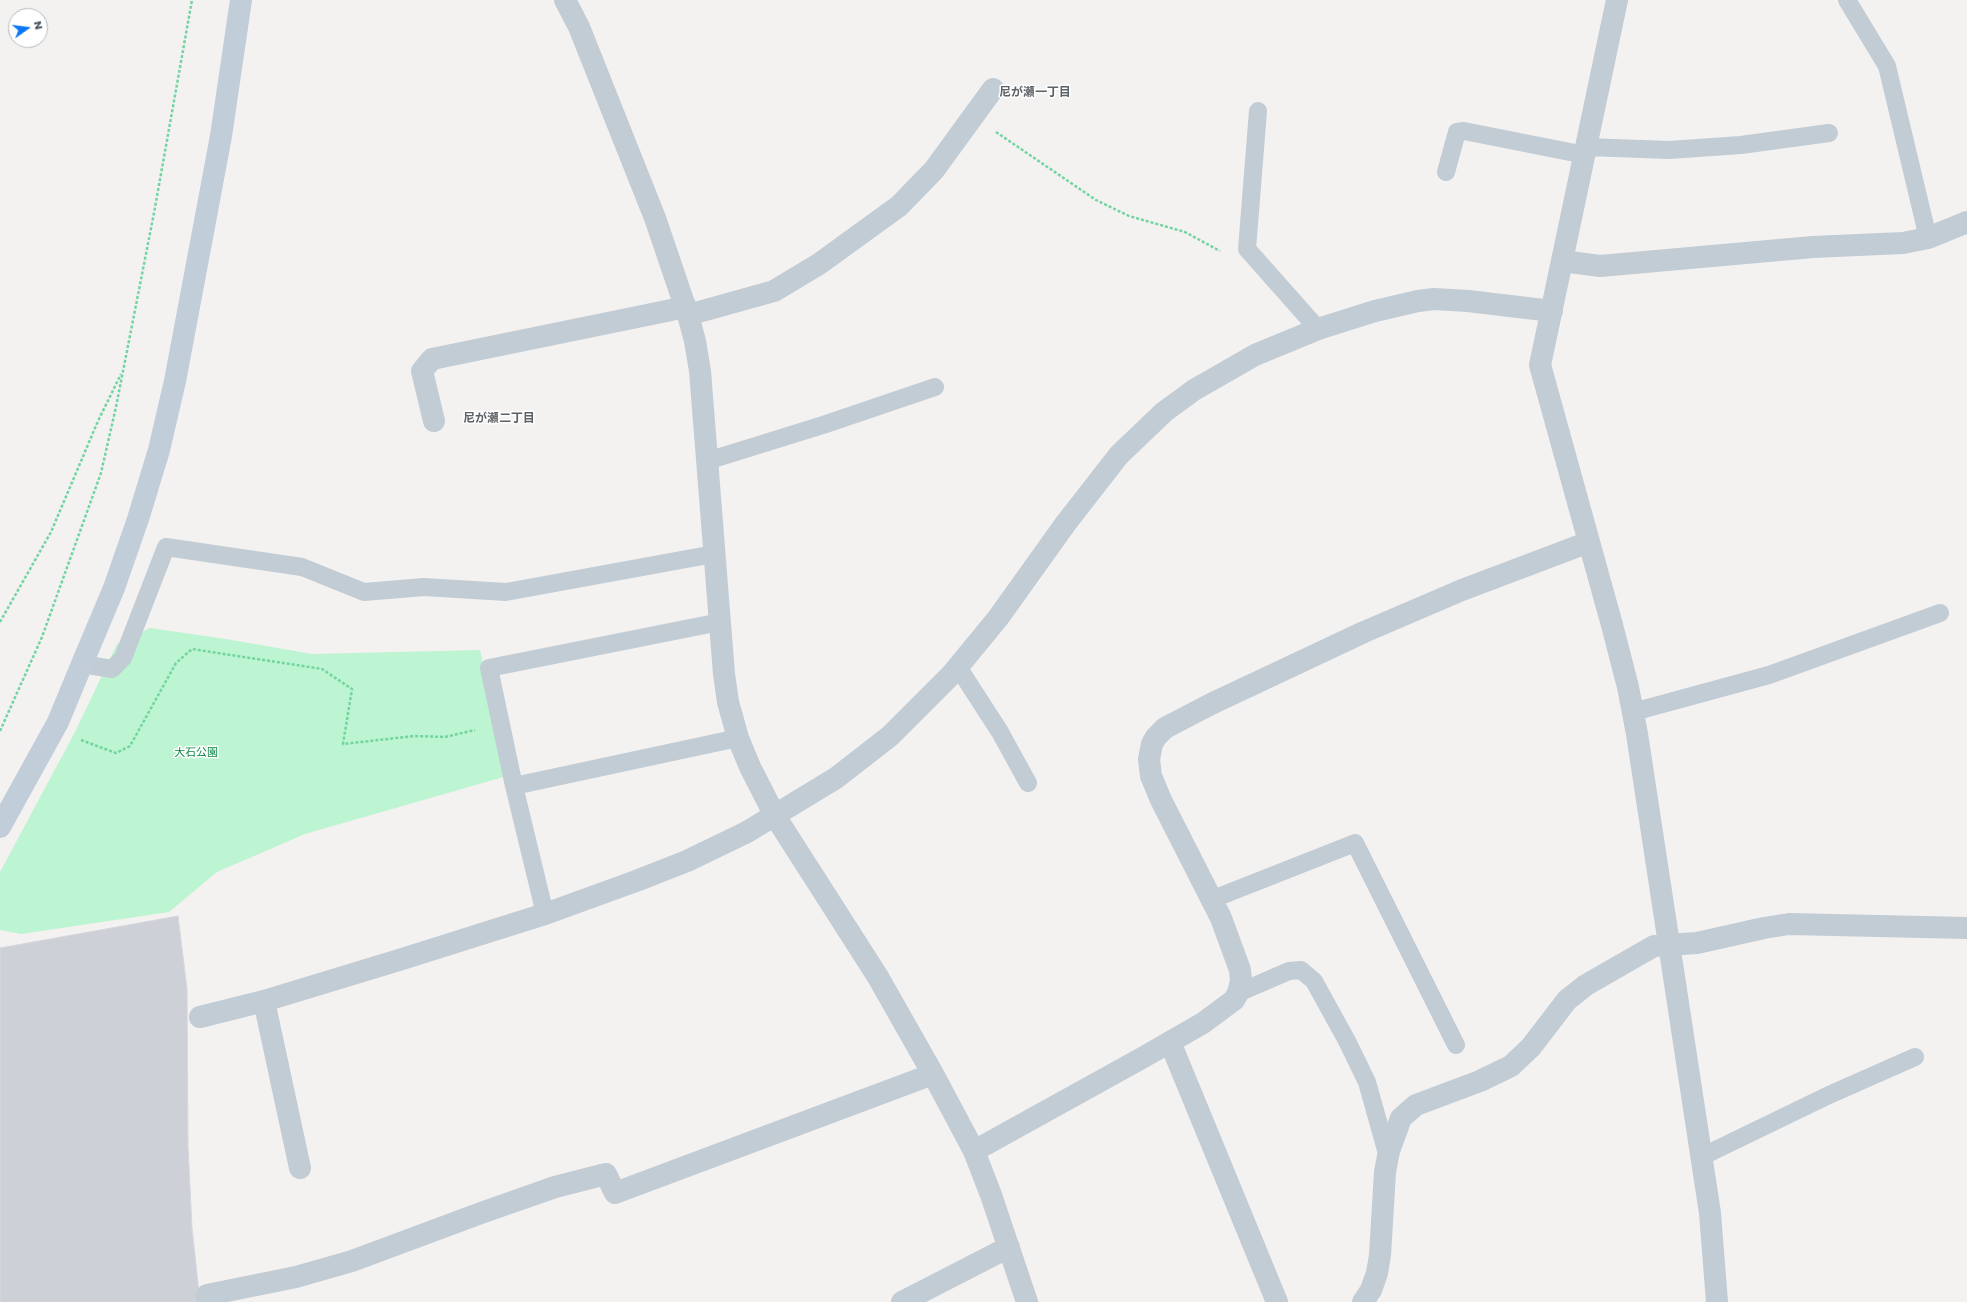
<!DOCTYPE html>
<html>
<head>
<meta charset="utf-8">
<style>
	body { margin:0 }
	#map { position:relative; width:1967px; height:1302px; overflow:hidden; background:#f4f1f1; font-family:Poppins,sans-serif }
	canvas { display:block }
	.north { position:absolute; left:8px; top:8px; width:40px; height:40px; box-sizing:border-box; background:#fff; border:1px solid #b5bbc0; border-radius:50%; rotate:76deg; font-size:11px; font-weight:700; line-height:16px; text-align:center; color:#475561 }
	.north::after { content:''; display:block; margin:auto; width:14px; height:18px; background:#0977f6; clip-path:polygon(50% 0,100% 100%,50% 72%,0 100%) }
</style>
</head>
<body>
<div id="map">
<canvas width="1967" height="1302"></canvas>
<div class="north">N</div>
</div>
<script>
const ctx = document.querySelector('canvas').getContext('2d');
ctx.lineJoin = 'round';
function fillPath(path, color) { ctx.fillStyle = color; ctx.fill(path, 'evenodd'); }
const poly = rows => new Path2D(rows.map(r => 'M' + r).join(''));
function trace(path, color, width, dash) { ctx.strokeStyle = color; ctx.lineWidth = width; ctx.lineCap = dash ? 'butt' : 'round'; ctx.setLineDash(dash || []); ctx.stroke(path); }
function drawText(font, color, halo, rows, align = 'center') {
  ctx.font = font + ' Poppins,"Noto Sans JP",sans-serif'; ctx.lineWidth = 3; ctx.setLineDash([]); ctx.textBaseline = 'middle'; ctx.strokeStyle = halo; ctx.fillStyle = color; for (const [text, x, y, turn = 0] of rows) {
    ctx.save(); ctx.translate(x, y); ctx.rotate((+turn || 0) * Math.PI / 180); ctx.textAlign = isNaN(turn) ? turn : align; if (halo) ctx.strokeText(text, 0, 0); ctx.fillText(text, 0, 0); ctx.restore();
  }
}
fillPath(poly([
	[150,628,226,639,312,654,480,650,507,776,305,834,217,872,169,912,21,934,0,930,0,872,75,732,117,644]
]), '#bdf4d1');
const building = poly([
	[178,916,187,989,188,1146,192,1228,200,1302,0,1302,0,948,178,916]
]);
fillPath(building, '#cdd0d6');
trace(building, '#d5d7dd', 1);
trace(poly([
	[996,132,1096,200,1129,216,1185,232,1220,251],
	[0,622,51,532,98,421,121,374],
	[0,731,42,637,101,473,116,407,154,213,192,0],
	[81,740,116,753,130,746,176,663,192,649,322,669,352,689,343,744,414,736,445,737,475,730]
]), '#72d5a1', 2.5, [3, 2]);
trace(poly([
	[1847,0,1887,66,1928,238],
	[1258,111,1247,249,1318,329],
	[1586,147,1669,150,1741,145,1829,133],
	[1446,172,1457,132,1464,131,1585,155],
	[707,461,823,425,935,387],
	[82,664,112,669,123,658,166,547,302,567,364,592,424,587,506,592,714,554],
	[958,667,1000,732,1028,783],
	[1633,712,1769,675,1940,613],
	[514,786,738,738],
	[1213,899,1355,843,1456,1045],
	[545,914,514,786,489,668,720,622],
	[1238,993,1289,971,1301,970,1314,981,1347,1041,1367,1082,1388,1157],
	[1701,1157,1829,1095,1915,1057]
]), '#c1ccd4', 18);
trace(poly([
	[565,0,579,27,655,218,688,315,695,341,700,371,724,674,728,702,738,738,750,767,775,816,878,977,933,1074,974,1151,991,1195,1027,1302],
	[1617,0,1540,365,1612,625,1628,687,1637,734,1710,1213,1717,1302],
	[1562,261,1600,266,1813,247,1903,243,1928,238,1967,222],
	[688,315,774,291,819,264,899,206,934,170,993,89],
	[434,421,422,371,432,359,686,307],
	[264,1001,300,1168],
	[200,1017,264,1001,399,960,545,914,636,881,687,861,747,832,836,778,890,736,952,674,998,618,1066,523,1119,455,1164,412,1194,390,1255,355,1318,329,1375,311,1418,301,1434,299,1468,301,1552,311],
	[1170,1042,1277,1302],
	[974,1151,1142,1058,1203,1023,1234,1000,1238,993,1241,981,1240,970,1221,918,1161,800,1151,776,1149,759,1152,744,1156,737,1165,728,1211,704,1364,632,1462,590,1589,542],
	[208,1302,207,1295,296,1277,352,1261,481,1213,555,1187,606,1174,615,1193,933,1074],
	[902,1302,1009,1247],
	[1363,1302,1371,1290,1377,1273,1380,1255,1385,1172,1389,1151,1401,1118,1416,1105,1480,1081,1511,1066,1531,1047,1567,1000,1586,985,1654,946,1697,943,1764,928,1789,924,1967,928]
]), '#c1ccd4', 22);
trace(poly([
	[0,827,58,722,82,664,114,588,138,519,159,450,175,381,194,280,221,136,241,0]
]), '#c1cdd9', 22);
drawText('11px', '#0f8547', '#fff', [
	["大石公園",196,753]
]);
drawText('bold 12px', '#5d6267', '#fff', [
	["尼が瀬一丁目",1035,93],
	["尼が瀬二丁目",499,419]
]);
</script>
</body>
</html>
